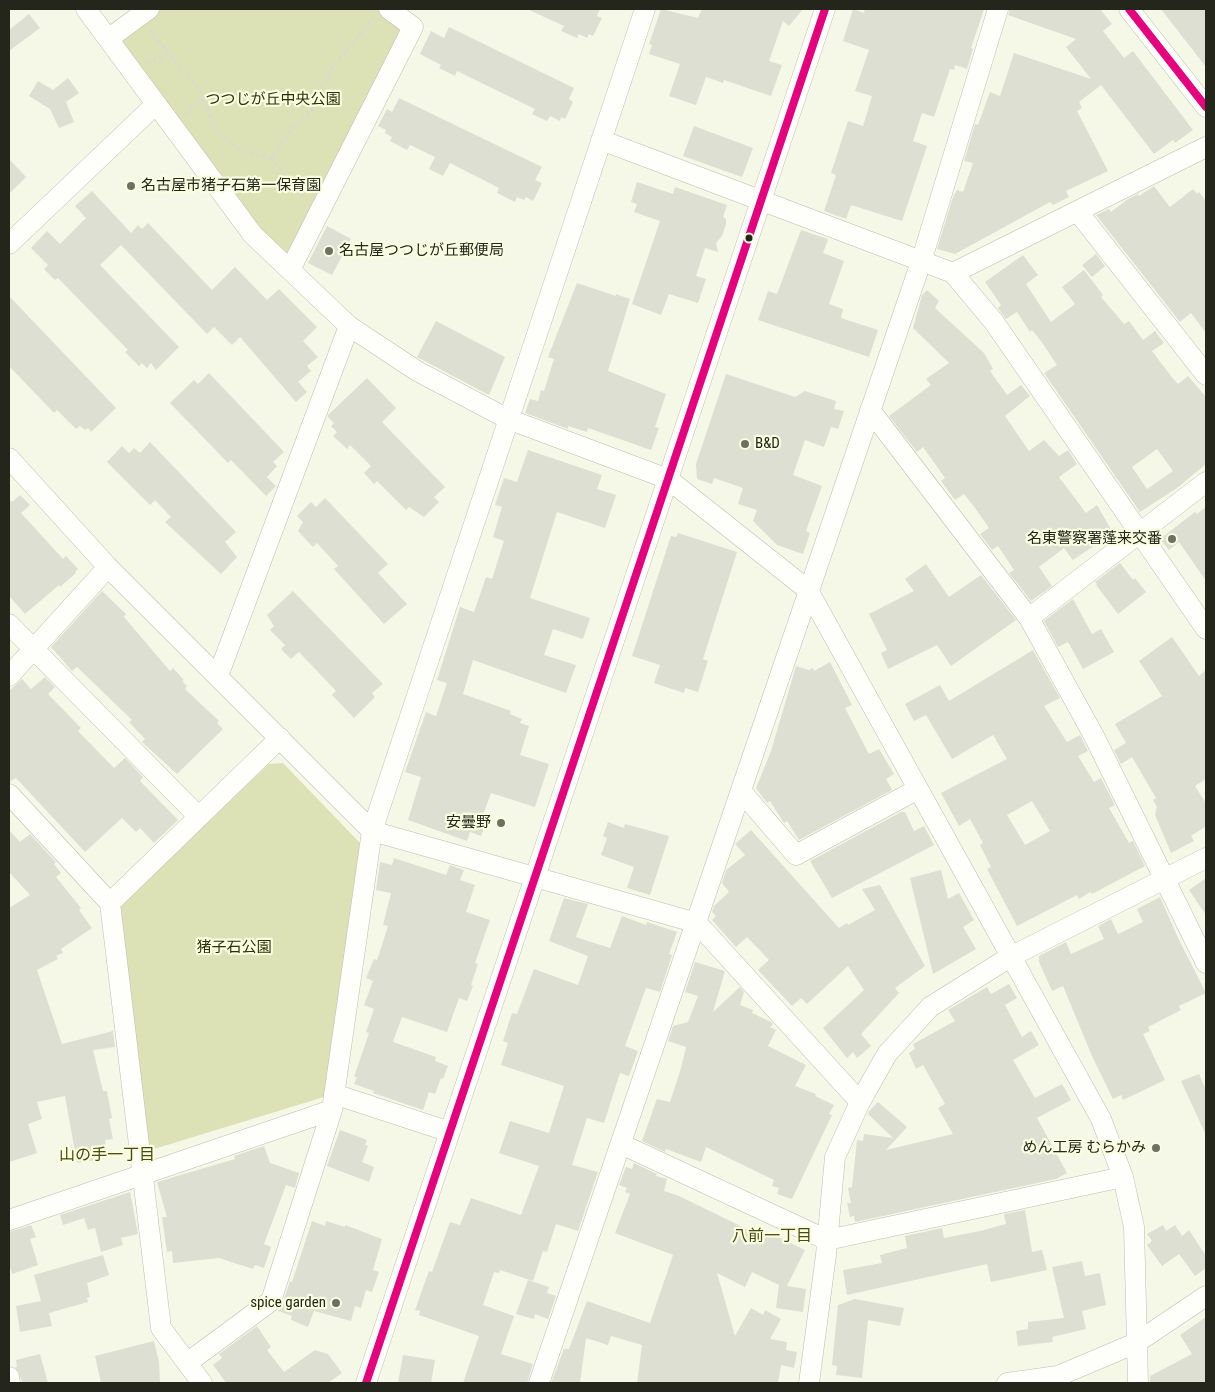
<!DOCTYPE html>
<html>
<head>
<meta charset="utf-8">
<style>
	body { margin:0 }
	#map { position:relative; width:1215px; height:1392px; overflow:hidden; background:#f5f8e7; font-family:"Roboto Condensed",sans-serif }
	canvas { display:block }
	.frame { position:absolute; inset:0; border:10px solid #25261b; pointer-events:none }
</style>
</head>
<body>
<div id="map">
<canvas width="1215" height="1392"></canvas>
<div class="frame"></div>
</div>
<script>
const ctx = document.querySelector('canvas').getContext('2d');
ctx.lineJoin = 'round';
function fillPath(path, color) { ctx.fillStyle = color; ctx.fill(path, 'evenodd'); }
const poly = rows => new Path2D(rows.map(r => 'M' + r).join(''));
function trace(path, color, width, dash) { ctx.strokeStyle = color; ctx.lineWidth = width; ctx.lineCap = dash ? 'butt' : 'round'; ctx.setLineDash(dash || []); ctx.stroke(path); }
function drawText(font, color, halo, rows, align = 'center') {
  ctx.font = font + ' "Roboto Condensed","Noto Sans JP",sans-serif'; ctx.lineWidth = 4.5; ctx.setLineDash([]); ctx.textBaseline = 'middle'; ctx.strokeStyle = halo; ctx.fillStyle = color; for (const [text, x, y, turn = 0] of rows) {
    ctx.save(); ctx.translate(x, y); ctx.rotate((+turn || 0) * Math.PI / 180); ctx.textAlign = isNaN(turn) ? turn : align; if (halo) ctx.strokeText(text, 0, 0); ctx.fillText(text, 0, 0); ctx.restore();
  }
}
fillPath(poly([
	[142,9,389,9,413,27,290,270,108,39],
	[283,763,360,843,324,1097,154,1149,143,1140,119,905,269,764]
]), '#dce1b6');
fillPath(poly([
	[527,9,600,9,597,16,602,18,593,36,589,34,587,38,579,34,577,38,561,31,564,26],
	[661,9,698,18,702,9,803,9,789,26,783,21,769,61,782,65,771,96,724,80,723,83,706,77,696,105,669,96,680,64,649,54,652,45,649,44],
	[853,9,864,13,865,9,984,9,971,48,973,49,967,69,955,65,954,70,950,69,934,117,922,113,913,141,927,146,902,221,851,205,846,219,824,211,836,175,831,173,848,121,863,126,872,96,855,91,869,50,843,41],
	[1010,9,1100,9,1112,24,1103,31,1124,58,1133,51,1193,130,1175,143,1173,140,1154,154,1101,85,1079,102,1082,108,1077,111,1108,171,1066,191,1069,197,1053,205,1050,202,955,254,937,249,953,197,957,190,963,192,973,163,964,161,975,124,978,125,990,92,1000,96,1014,53,1091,79,1066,47,1076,39,1008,15],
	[1161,9,1206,9,1206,67],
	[29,14,40,28,9,51,9,30],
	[449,27,574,88,569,99,573,102,565,119,561,117,560,121,550,116,547,121,532,114,535,109,457,71,455,76,439,68,441,65,420,54,431,31,444,38],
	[68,78,79,93,66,102,74,122,59,128,50,109,29,96,38,81,53,90],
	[399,98,542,167,535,180,542,183,533,201,526,197,524,200,517,197,515,202,497,193,499,188,450,163,443,176,429,169,435,157,410,145,407,150,390,141,392,137,385,133,386,130,378,126,387,109,392,112],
	[694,126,753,148,742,177,683,156],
	[9,159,26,177,9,194],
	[637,182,673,194,675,187,727,205,723,217,726,219,726,224,722,236,716,243,718,252,705,248,696,276,706,279,698,303,669,294,661,315,632,304,660,221,634,212,637,204,631,202],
	[1154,186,1170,207,1193,189,1197,194,1199,192,1206,201,1206,333,1191,313,1180,322,1096,215,1109,209,1111,212,1128,199,1138,194,1139,196],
	[92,191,131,233,138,225,142,229,148,223,212,290,235,267,267,300,279,289,317,327,303,341,318,357,307,366,311,371,298,382,307,392,296,402,240,337,232,345,214,327,207,334,121,245,100,265,179,347,156,370,151,363,147,368,142,363,139,366,125,352,128,350,58,278,55,280,44,269,48,265,31,248,47,231,60,244,86,218,75,206],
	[327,226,351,239,332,275,308,263],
	[801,230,828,239,823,253,844,261,829,304,843,309,841,318,878,330,869,357,758,320,768,291,777,294],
	[1096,254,1105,266,1092,277,1082,265],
	[1023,255,1038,275,1026,284,1051,322,1075,304,1062,287,1084,270,1103,295,1101,297,1124,324,1129,321,1143,340,1155,331,1164,343,1152,351,1174,380,1178,384,1188,376,1206,397,1206,464,1177,488,1140,512,1044,373,1057,365,1041,341,1032,330,1030,332,1017,312,1006,319,998,308,1001,305,985,282],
	[1157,449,1173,471,1147,489,1132,467],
	[577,283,616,296,616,294,630,299,608,371,666,394,655,427,659,428,651,450,588,428,587,432,568,426,568,429,525,413,530,399,538,401,541,390,544,391,554,359,548,357],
	[927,290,939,301,935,308,984,353,993,369,990,371,1007,395,1021,385,1030,396,1005,416,1029,451,1044,440,1059,456,1068,450,1077,464,1059,477,1086,513,1097,505,1113,533,1073,560,1064,548,1039,567,1052,586,1031,601,1009,573,1014,570,998,546,992,550,980,534,989,528,975,508,964,494,955,500,941,481,945,478,923,447,917,452,889,416,931,385,926,379,949,363,913,328,922,295],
	[9,296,116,408,91,432,88,428,85,430,80,426,76,429,57,410,54,413,9,366],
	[436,321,505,357,489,395,417,357],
	[209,373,284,452,273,462,277,466,267,477,276,486,266,496,231,460,228,463,170,403,194,380,198,384],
	[726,374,795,397,805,391,836,401,834,409,844,411,838,429,831,427,824,447,805,440,793,475,822,486,806,531,810,533,803,554,777,545,753,521,757,510,738,504,743,488,714,478,712,484,697,479,696,464],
	[367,378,396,408,382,422,445,487,434,497,439,502,424,517,409,507,406,510,377,481,374,484,364,473,371,466,350,445,347,449,333,436,337,432,331,426,334,423,328,417,328,415],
	[150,442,236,532,225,542,237,557,221,574,165,522,171,517,155,500,150,505,107,462,122,446,129,453,134,448,140,453],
	[528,450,602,475,597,489,616,495,605,528,557,512,530,598,590,618,583,639,553,629,544,655,576,665,566,693,473,660,463,694,511,711,510,714,522,719,520,723,529,726,520,755,549,764,535,807,491,793,482,818,487,820,481,836,470,832,467,841,408,820,421,777,405,772,426,712,436,716,447,683,437,680,460,607,474,612,486,577,492,579,504,541,493,537,502,507,495,505,504,478,517,482],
	[20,495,30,505,21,513,63,559,66,556,78,569,75,572,76,573,60,587,59,585,25,614,9,596,9,499,12,502],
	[325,498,388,564,378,573,407,604,384,624,334,569,338,566,317,543,313,547,298,531,303,522,297,516,311,502,316,507],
	[1206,507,1206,581,1179,542,1169,550,1160,539,1195,512,1197,514],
	[678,533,737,552,703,659,708,661,698,692,685,688,684,693,654,683,660,665,632,656,671,536,676,537],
	[1120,563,1133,580,1135,578,1146,592,1118,614,1096,585,1097,584,1095,582],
	[926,564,949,597,981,575,1016,620,951,666,937,645,888,669,881,653,887,650,869,614,914,591,905,579],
	[102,591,126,614,124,617,170,671,173,668,184,680,182,681,187,686,185,689,219,721,217,723,223,729,177,774,142,742,145,739,129,722,132,720,77,667,72,671,51,647],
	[293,591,383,684,372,693,375,697,354,718,332,695,336,691,299,652,291,659,281,649,285,645,270,630,274,626,267,615],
	[1073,599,1092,634,1101,629,1114,652,1083,669,1068,642,1058,647,1044,621],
	[1172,637,1199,676,1206,670,1206,779,1195,786,1206,803,1206,826,1191,836,1194,841,1171,853,1155,815,1157,807,1153,800,1156,798,1132,757,1121,764,1114,750,1126,743,1115,724,1162,696,1139,661],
	[1033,650,1060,698,1044,706,1067,742,1080,735,1088,751,1078,756,1094,782,1101,778,1115,805,1109,808,1129,843,1133,841,1145,866,1092,894,1090,892,1079,899,1077,895,1017,926,987,869,991,867,980,845,983,843,970,819,959,826,941,793,1007,759,993,735,952,759,926,715,914,721,905,704,940,685,949,701],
	[1032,801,1050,831,1025,845,1007,815],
	[830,662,852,705,845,708,869,754,879,749,894,774,886,779,892,790,799,840,787,821,784,823,770,801,767,803,756,788,771,751,796,666,809,670,813,668,814,671],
	[45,677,55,687,48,694,81,728,78,731,114,768,125,758,143,777,140,781,178,820,154,843,140,828,136,832,122,818,85,852,16,778,9,782,9,691,22,679,31,689],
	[901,812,905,812,914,831,924,826,934,845,832,898,810,861],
	[608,822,624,828,625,824,669,836,650,895,627,888,634,867,601,855,607,838,603,836],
	[9,830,20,842,30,834,56,862,54,864,61,873,56,877,81,908,79,910,92,928,61,949,63,953,56,956,58,959,37,970,62,1044,113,1031,115,1047,93,1050,103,1091,107,1091,112,1118,109,1119,113,1139,105,1140,108,1158,77,1163,65,1096,37,1102,42,1119,28,1124,37,1153,9,1162,9,908,30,895,9,872],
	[751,830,839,928,847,923,848,925,875,910,862,889,880,885,925,966,895,988,899,993,861,1034,871,1046,857,1058,853,1052,847,1058,823,1028,864,990,848,966,807,1004,801,998,792,1006,758,970,769,960,747,937,736,947,712,920,716,916,712,912,714,906,729,892,722,883,726,870,745,855,735,844],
	[394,858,446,875,450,865,464,870,460,880,475,885,466,912,490,920,475,963,478,964,471,985,473,986,467,1001,459,998,447,1032,402,1017,393,1042,436,1057,435,1061,448,1066,443,1079,441,1078,435,1094,429,1092,423,1110,373,1093,374,1091,354,1084,357,1077,354,1077,369,1033,366,1032,374,1009,364,1005,373,981,366,978,374,959,377,960,388,926,383,925,391,893,376,890,380,862,392,865],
	[941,870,948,899,959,893,974,920,963,927,976,949,933,974,910,878],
	[1206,878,1206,915,1189,890],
	[1160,897,1179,940,1206,993,1179,1006,1181,1010,1148,1027,1150,1031,1143,1034,1165,1080,1123,1100,1121,1095,1113,1099,1092,1056,1063,986,1052,991,1039,962,1039,956,1066,942,1071,954,1104,939,1098,926,1111,919,1118,934,1143,922,1137,909],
	[564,898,588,904,576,937,610,948,622,916,646,925,647,922,677,932,669,954,672,955,660,992,646,988,625,1046,638,1051,629,1076,620,1073,604,1123,587,1118,572,1165,598,1172,578,1231,556,1224,547,1252,543,1251,533,1281,500,1270,499,1273,494,1272,483,1305,514,1316,501,1354,533,1364,527,1383,463,1383,479,1336,419,1315,420,1311,415,1310,429,1271,432,1272,450,1222,460,1225,471,1198,521,1215,539,1166,499,1153,510,1121,549,1133,564,1086,501,1065,508,1043,503,1041,512,1013,517,1014,534,969,578,985,588,956,549,941],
	[695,962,725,971,713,1012,740,987,744,992,740,1005,753,1010,752,1013,771,1022,773,1024,770,1027,776,1030,768,1046,806,1065,795,1086,816,1094,815,1096,834,1105,829,1114,832,1115,792,1199,777,1194,779,1188,772,1186,774,1180,706,1147,701,1162,666,1149,665,1152,642,1141,657,1099,670,1102,681,1068,686,1047,668,1041,673,1026,688,1022,698,996,685,992],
	[1009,984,1017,998,1005,1005,1022,1037,1031,1031,1039,1045,1013,1060,1035,1098,1062,1084,1071,1100,1037,1118,1067,1173,1056,1179,855,1222,854,1216,850,1217,847,1203,851,1203,848,1188,852,1187,857,1140,863,1141,864,1134,893,1138,868,1114,869,1111,878,1102,907,1127,886,1150,953,1134,938,1108,945,1104,923,1065,916,1069,909,1053,915,1049,913,1044,955,1021,948,1010,987,987,991,994],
	[1199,1074,1206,1090,1206,1135,1181,1081],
	[340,1130,367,1140,365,1145,368,1146,362,1162,374,1167,369,1182,327,1166],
	[264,1146,270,1163,299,1173,295,1188,286,1185,264,1244,271,1247,264,1268,255,1265,253,1269,219,1258,173,1263,172,1251,167,1252,162,1217,167,1217,157,1182,235,1159,234,1156],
	[634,1163,657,1174,656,1176,667,1179,664,1191,679,1196,761,1236,764,1230,805,1250,787,1286,806,1289,803,1312,776,1308,779,1285,752,1272,745,1287,717,1273,735,1336,751,1308,763,1315,765,1310,781,1319,770,1339,787,1342,786,1350,797,1352,794,1368,781,1365,778,1383,637,1383,642,1345,611,1336,608,1345,586,1338,580,1383,551,1383,564,1349,569,1349,587,1301,650,1323,673,1255,615,1233,630,1194,625,1192,627,1188,619,1185,626,1167,632,1169],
	[130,1192,138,1234,121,1238,123,1245,101,1252,95,1228,88,1230,84,1218,63,1225,60,1215],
	[1025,1210,1032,1252,1042,1250,1047,1270,991,1282,987,1264,847,1295,843,1270,882,1263,880,1255,907,1248,905,1236,942,1228,944,1238,980,1231,1006,1224,1004,1214],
	[312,1221,325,1226,326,1221,345,1227,345,1225,382,1239,373,1270,379,1272,372,1292,366,1290,361,1308,355,1306,351,1321,314,1311,308,1327,291,1320,292,1316,278,1311,282,1305,290,1281,292,1282],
	[31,1225,36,1237,30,1239,38,1265,12,1274,9,1264,9,1232],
	[1163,1225,1166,1231,1175,1225,1182,1236,1189,1230,1206,1256,1206,1268,1195,1276,1179,1254,1162,1266,1147,1245,1152,1241,1147,1234],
	[103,1255,109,1275,87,1283,90,1297,87,1298,88,1302,49,1313,52,1326,20,1332,16,1306,41,1301,34,1275],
	[1082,1261,1085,1276,1100,1273,1106,1305,1082,1311,1086,1329,1052,1337,1053,1342,1018,1346,1016,1331,1028,1329,1028,1322,1064,1318,1052,1267],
	[528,1280,549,1287,547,1293,556,1296,548,1319,535,1314,534,1319,516,1314],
	[855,1299,904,1308,900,1326,868,1320,862,1378,836,1375,837,1366,832,1365,838,1305],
	[1206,1317,1206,1383,1150,1383,1150,1376,1192,1354,1180,1335],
	[257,1326,271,1347,267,1350,284,1372,315,1350,328,1354,342,1373,328,1383,226,1383,213,1365,222,1358,219,1354],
	[154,1341,159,1362,160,1383,101,1383,95,1356],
	[40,1354,48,1383,23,1383,15,1367,17,1367,16,1360],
	[403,1355,435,1360,431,1383,398,1383]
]), '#dddfd2');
const minor = poly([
	[86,9,253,235,349,326,417,371,508,419,668,479,808,590,1101,1119,1123,1177,1134,1227,1138,1383],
	[1129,9,1206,107],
	[108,39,149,9],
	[601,140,953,273,994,322,1206,629],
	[1078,212,1206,375],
	[9,244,155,105],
	[290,270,413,27,389,9],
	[953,273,1206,147],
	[870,410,1029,618,1094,736,1206,963],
	[9,458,108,567,372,831,697,923,860,1102],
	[1029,618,1206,482],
	[9,624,198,816],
	[9,676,108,567],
	[218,676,349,326],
	[741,791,796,855,918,789],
	[9,794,110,903,161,1328,202,1383],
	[110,903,280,738],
	[334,1094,450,1132],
	[621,1144,827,1240,1123,1177],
	[9,1220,332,1110],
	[187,1363,271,1301,332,1110,372,831,645,9],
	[9,1377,10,1383],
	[366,1383,825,9],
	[539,1383,921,262,998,9],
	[809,1383,826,1255,835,1157,860,1102,887,1054,930,1007,1010,957,1206,858],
	[1007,1383,1058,1376,1136,1343,1206,1296]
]);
trace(minor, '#bbbeb1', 21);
trace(poly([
	[150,30,168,53],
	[150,31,199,89,216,131,242,151,272,158,292,129,310,113,332,68,374,17],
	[148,64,168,53],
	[185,115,202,98],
	[272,158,306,198]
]), '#d9d9d5', 3, [2.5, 4]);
trace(minor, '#fefefb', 20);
trace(poly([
	[1129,9,1206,107],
	[366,1383,825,9]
]), '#e5007d', 8);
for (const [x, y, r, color] of [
	[131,186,5,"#6e7062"],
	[749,238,4.5,"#25261b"],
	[329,251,5,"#6e7062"],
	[745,444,5,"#6e7062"],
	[1172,539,5,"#6e7062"],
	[501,823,5,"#6e7062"],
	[1156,1148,5,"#6e7062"],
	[336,1303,5,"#6e7062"]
]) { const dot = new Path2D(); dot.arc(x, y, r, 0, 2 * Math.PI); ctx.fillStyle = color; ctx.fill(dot); trace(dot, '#fafee1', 2); }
drawText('15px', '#2d2f05', '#fafee1', [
	["つつじが丘中央公園",273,100],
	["猪子石公園",234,948]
]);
drawText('15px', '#25261b', '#fafee1', [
	["名古屋市猪子石第一保育園",141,186,"left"],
	["名古屋つつじが丘郵便局",339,251,"left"],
	["B&D",755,444,"left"],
	["名東警察署蓬来交番",1162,539],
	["安曇野",491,823],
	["めん工房 むらかみ",1146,1148],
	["spice garden",326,1303]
], 'right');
drawText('16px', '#494c10', '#fafee1', [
	["山の手一丁目",107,1156],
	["八前一丁目",772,1237]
]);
</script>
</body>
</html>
